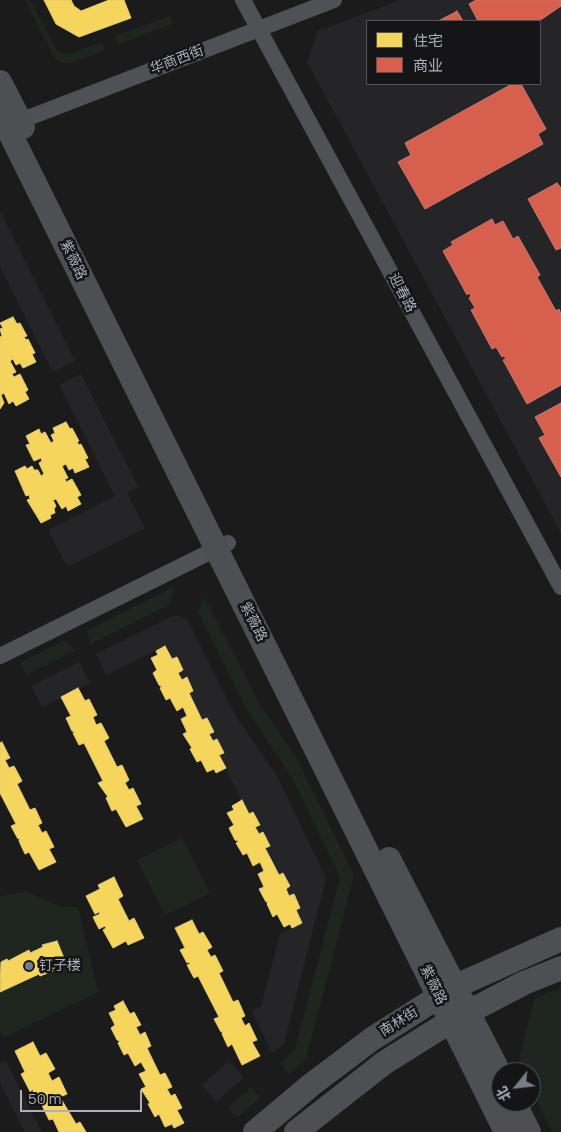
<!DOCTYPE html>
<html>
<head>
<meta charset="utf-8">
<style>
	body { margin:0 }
	#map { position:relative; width:561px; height:1132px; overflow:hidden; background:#1b1b1c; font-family:Manrope,"Noto Sans SC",sans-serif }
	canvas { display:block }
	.legend { position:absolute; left:366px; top:20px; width:175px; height:65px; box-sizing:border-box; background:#151518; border:1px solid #51535a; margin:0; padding:6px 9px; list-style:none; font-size:15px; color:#acb0bc }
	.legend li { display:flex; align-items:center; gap:10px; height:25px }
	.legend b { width:25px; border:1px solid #51535a }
	.north { position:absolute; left:491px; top:1062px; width:50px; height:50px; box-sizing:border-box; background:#151518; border:1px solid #51535a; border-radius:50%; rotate:241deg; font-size:14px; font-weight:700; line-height:20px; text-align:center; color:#acb0bc }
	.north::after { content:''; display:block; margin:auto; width:18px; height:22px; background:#797c84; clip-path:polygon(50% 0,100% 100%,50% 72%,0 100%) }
	.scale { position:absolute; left:20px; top:1090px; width:122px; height:22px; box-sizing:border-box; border:2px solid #acb0bc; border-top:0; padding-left:6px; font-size:15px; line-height:18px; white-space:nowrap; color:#acb0bc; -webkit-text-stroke:4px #151518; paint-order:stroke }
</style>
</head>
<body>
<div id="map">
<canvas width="561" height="1132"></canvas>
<ul class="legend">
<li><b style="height:14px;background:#f6d55c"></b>住宅</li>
<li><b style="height:14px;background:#d6604d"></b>商业</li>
</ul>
<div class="north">北</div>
<div class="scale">50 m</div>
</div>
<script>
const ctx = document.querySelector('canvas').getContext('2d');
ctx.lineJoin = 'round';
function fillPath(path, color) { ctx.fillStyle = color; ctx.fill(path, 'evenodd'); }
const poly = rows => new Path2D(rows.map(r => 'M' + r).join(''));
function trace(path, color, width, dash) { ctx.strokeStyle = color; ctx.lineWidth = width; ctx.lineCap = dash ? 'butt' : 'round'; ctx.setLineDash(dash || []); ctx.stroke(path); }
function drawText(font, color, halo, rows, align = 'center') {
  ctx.font = font + ' Manrope,"Noto Sans SC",sans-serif'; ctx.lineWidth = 5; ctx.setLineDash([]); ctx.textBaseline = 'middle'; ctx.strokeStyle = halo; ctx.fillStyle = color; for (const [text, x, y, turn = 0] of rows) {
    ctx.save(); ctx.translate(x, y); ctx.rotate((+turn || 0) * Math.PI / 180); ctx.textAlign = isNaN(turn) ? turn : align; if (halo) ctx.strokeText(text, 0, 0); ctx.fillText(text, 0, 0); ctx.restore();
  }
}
fillPath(poly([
	[400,0,561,0,561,533,307,62,318,31],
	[367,21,540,21,540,84,367,84],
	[0,211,75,361,53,372,0,266],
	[81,374,138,487,127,493,145,528,67,567,48,530,115,496,59,385],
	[175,615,187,619,235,715,276,774,326,878,284,1044,272,1053,252,1011,261,1006,280,934,302,922,165,646,106,675,96,654],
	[79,662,90,683,42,707,31,686],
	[6,1061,33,1116,42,1132,25,1132,0,1082,0,1064],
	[229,1061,244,1078,216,1102,202,1085]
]), '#252528');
fillPath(poly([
	[25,0,30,0,57,50,64,54,72,53,102,42,105,50,70,63,61,63,54,57],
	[170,16,173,24,118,44,115,36],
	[175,586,169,605,91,644,87,630],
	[204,596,259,703,296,757,354,875,306,1059,289,1074,280,1063,295,1050,340,877,292,778,246,708,198,612],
	[66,640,75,651,26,675,20,663],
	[182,838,210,893,165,915,137,860],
	[27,892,62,907,78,907,98,992,3,1038,0,1032,0,896],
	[561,988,561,1132,552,1132,531,1090,531,1072,522,1072,518,1064,534,999],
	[252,1087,261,1098,237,1117,228,1107]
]), '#1f2620');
const homes = poly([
	[44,0,71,0,74,6,81,11,109,0,124,0,131,18,79,37,56,24,44,0],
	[13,317,17,324,20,323,27,336,24,337,26,340,28,339,35,353,32,354,36,362,23,368,20,363,16,365,13,359,10,361,16,372,12,374,14,377,20,374,28,390,25,392,29,399,16,406,13,401,9,404,4,393,1,395,4,403,0,409,0,337,2,336,0,329,3,328,0,323,13,317],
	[66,422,70,429,72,428,79,441,77,442,79,445,81,444,88,458,85,459,89,467,75,473,73,468,69,470,66,464,62,466,68,478,65,479,66,482,72,479,81,495,77,497,81,504,68,511,66,506,62,509,56,499,53,500,56,506,54,509,55,513,50,515,51,518,41,523,27,500,30,499,29,495,26,496,15,471,25,466,27,469,32,466,34,470,38,470,41,476,44,474,39,463,42,461,41,458,34,461,26,445,30,444,26,436,39,429,41,434,45,432,51,443,54,441,51,435,55,433,53,428,66,422],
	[165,646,172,659,177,657,183,670,178,673,182,680,187,677,193,691,189,693,202,720,207,718,214,732,209,734,213,741,217,739,224,753,219,755,226,768,216,773,214,769,207,772,201,760,197,762,190,749,192,748,183,734,187,732,181,719,187,716,183,707,177,711,170,698,166,700,160,688,162,687,159,685,153,673,157,670,151,658,158,655,156,651,165,646],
	[78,688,85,701,89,699,97,715,93,717,96,725,101,723,109,738,104,741,117,767,122,765,129,780,125,783,129,790,133,788,141,804,136,806,143,819,126,827,116,809,112,811,106,798,108,797,98,783,103,781,84,743,79,745,73,733,75,732,72,731,66,718,71,716,61,697,78,688],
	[2,742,10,758,5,760,9,768,14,766,22,781,17,784,30,810,35,808,42,823,38,825,42,833,46,831,54,847,49,849,56,862,39,870,29,852,25,854,19,841,20,838,18,839,11,826,16,824,0,793,0,743,2,742],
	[242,800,249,814,253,812,260,825,255,827,259,834,263,832,270,846,265,848,279,875,283,873,290,886,286,889,289,896,294,894,300,908,296,910,302,923,292,928,290,924,284,927,277,914,273,917,267,904,268,901,266,902,259,889,264,887,258,874,264,871,260,862,253,866,247,853,243,855,236,843,239,841,235,840,229,828,234,825,227,813,234,810,232,806,242,800],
	[114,877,123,896,118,899,129,921,134,918,144,938,128,945,126,941,113,948,103,930,106,928,105,926,99,929,93,917,100,914,99,912,95,914,86,896,100,889,98,885,114,877],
	[192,920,199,934,203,932,212,947,207,950,211,957,215,955,223,971,219,973,233,1002,238,1000,245,1016,241,1018,245,1026,249,1023,257,1040,252,1042,260,1056,242,1065,232,1044,228,1047,222,1034,223,1031,221,1032,214,1019,219,1017,198,976,194,978,187,965,190,964,189,962,187,963,180,950,185,948,175,928,192,920],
	[57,941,66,963,52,969,53,971,40,976,39,974,0,992,1,962,7,959,8,961,29,950,30,953,43,947,42,945,57,941],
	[123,1001,130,1014,134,1012,141,1025,136,1027,140,1035,145,1032,151,1046,147,1048,160,1075,165,1073,172,1087,167,1089,171,1096,175,1094,182,1108,177,1110,184,1123,174,1128,172,1124,165,1127,159,1114,155,1117,148,1104,150,1103,141,1089,146,1087,139,1074,146,1071,141,1062,135,1066,128,1053,124,1055,118,1043,120,1041,117,1040,111,1028,115,1025,109,1013,116,1010,114,1006,123,1001],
	[33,1042,40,1056,46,1053,55,1069,48,1073,52,1081,59,1077,67,1094,60,1097,76,1124,80,1122,86,1132,59,1132,53,1119,49,1120,39,1099,35,1101,21,1074,25,1072,15,1051,33,1042]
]);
fillPath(homes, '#f6d55c');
trace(homes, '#e0ca79', 1);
const shops = poly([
	[476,0,561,0,561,6,539,21,478,21,469,4,476,0],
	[457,11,463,21,438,21,452,14,457,11],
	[512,84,521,84,546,129,538,134,543,144,425,209,398,162,411,155,405,143,512,84],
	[557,183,561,188,561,248,556,250,528,199,557,183],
	[492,219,495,225,503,221,513,239,518,236,540,275,537,277,556,311,559,309,561,314,561,385,527,404,503,360,506,359,504,356,502,357,496,347,492,349,471,310,475,308,469,298,471,296,469,293,467,295,443,251,453,245,451,242,492,219],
	[561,403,561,477,539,438,545,435,535,417,561,403]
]);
fillPath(shops, '#d6604d');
trace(shops, '#c9786e', 1);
trace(poly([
	[243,0,561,587],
	[20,121,334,0],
	[0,656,228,543]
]), '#4f5155', 16);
trace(poly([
	[0,82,23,127],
	[0,113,506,1132],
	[389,859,501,1076],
	[514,1102,529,1132],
	[255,1132,311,1085,372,1039,454,987,561,939],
	[296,1132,384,1063,451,1021,524,983,561,968]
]), '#4e4f53', 24);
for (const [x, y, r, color] of [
	[29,966,5,"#797c84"]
]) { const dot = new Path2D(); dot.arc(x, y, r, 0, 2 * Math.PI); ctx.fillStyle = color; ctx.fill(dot); trace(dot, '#151518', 2); }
drawText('14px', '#acb0bc', '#151518', [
	["华商西街",177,60,-21],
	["紫薇路",73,260,64],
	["迎春路",402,293,62],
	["紫薇路",253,622,63],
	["紫薇路",433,985,64],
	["南林街",399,1022,-32]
]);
drawText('14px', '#acb0bc', '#151518', [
	["钉子楼",39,966]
], 'left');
</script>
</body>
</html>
